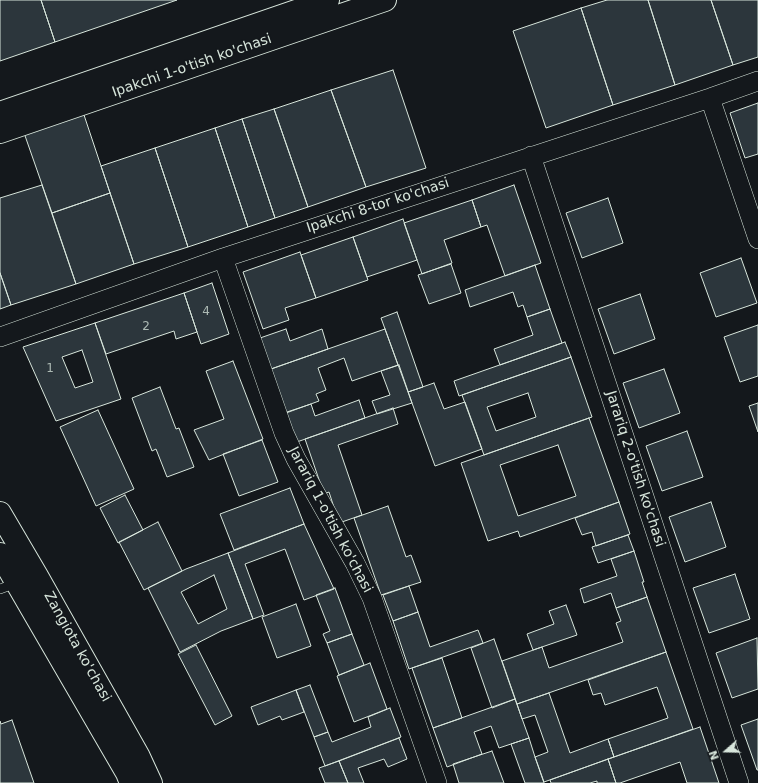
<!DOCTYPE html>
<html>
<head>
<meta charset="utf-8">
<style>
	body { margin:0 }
	#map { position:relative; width:758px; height:783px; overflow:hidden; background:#14181c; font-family:"DejaVu Sans",sans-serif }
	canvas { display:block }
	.north { position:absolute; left:706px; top:731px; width:40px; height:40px; -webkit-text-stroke:3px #14181c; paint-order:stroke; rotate:250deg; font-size:11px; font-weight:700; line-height:16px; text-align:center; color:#d8e6dc }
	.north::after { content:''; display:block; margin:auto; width:14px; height:18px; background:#d8e6dc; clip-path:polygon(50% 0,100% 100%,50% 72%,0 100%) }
</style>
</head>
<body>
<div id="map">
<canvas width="758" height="783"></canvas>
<div class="north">N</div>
</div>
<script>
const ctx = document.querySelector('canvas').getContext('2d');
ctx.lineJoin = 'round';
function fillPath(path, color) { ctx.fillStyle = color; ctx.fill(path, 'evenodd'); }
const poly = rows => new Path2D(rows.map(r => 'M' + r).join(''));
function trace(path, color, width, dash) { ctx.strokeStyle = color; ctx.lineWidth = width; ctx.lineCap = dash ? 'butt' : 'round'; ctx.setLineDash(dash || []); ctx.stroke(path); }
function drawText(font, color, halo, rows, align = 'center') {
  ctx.font = font + ' "DejaVu Sans",sans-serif'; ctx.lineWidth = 3; ctx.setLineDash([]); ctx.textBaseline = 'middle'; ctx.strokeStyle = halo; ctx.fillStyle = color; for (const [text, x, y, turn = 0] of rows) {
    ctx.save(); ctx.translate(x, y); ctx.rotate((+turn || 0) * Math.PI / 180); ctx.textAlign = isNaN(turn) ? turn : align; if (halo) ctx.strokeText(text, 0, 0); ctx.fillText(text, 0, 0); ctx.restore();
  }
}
const building = poly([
	[0,0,41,0,55,42,0,61,0,0],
	[41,0,177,0,55,42,41,0],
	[607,0,648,0,675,85,613,105,581,8,607,0],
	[648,0,711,0,733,65,675,85,648,0],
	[711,0,758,0,758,57,733,65,711,0],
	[581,8,613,105,546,128,513,31,581,8],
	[393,70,426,168,366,187,331,90,393,70],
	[331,90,366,187,308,207,274,109,331,90],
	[758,103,758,154,745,158,730,113,758,103],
	[82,109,110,193,52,213,23,130,82,109],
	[274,109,308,207,275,218,242,119,274,109],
	[242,119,275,218,248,227,215,128,242,119],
	[215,128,248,227,188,247,155,148,215,128],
	[155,148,188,247,134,264,101,166,155,148],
	[42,185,76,284,11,305,0,273,0,198,42,185],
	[514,185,541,263,505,276,487,225,481,227,472,200,514,185],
	[110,193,134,264,76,284,52,213,110,193],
	[608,198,623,243,582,258,566,213,608,198],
	[472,200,481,227,444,240,452,263,422,274,404,223,472,200],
	[403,219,417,260,367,277,353,237,403,219],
	[353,237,368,280,316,298,301,255,353,237],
	[300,252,316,298,285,308,289,320,263,329,243,272,300,252],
	[741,258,757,303,716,317,700,273,741,258],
	[451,264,461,293,429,304,418,275,451,264],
	[535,265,550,309,527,317,523,305,518,307,513,292,470,307,465,290,535,265],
	[0,273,11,305,0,309,0,273],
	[212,283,229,334,201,344,184,293,212,283],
	[184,293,197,332,176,339,174,331,106,354,95,323,184,293],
	[640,294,655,339,614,354,598,309,640,294],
	[550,309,562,343,500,365,494,349,533,335,527,317,550,309],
	[397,312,423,387,408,392,381,318,397,312],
	[95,323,121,399,56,421,23,347,95,323],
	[82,350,93,382,75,388,62,357,82,350],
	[758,325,758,376,740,382,724,337,758,325],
	[286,329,290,341,322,329,328,349,271,369,260,338,286,329],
	[385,329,398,365,352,381,344,358,318,368,326,390,316,394,319,401,286,413,271,369,385,329],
	[565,342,571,357,459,396,454,381,565,342],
	[571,357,592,417,484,455,462,395,571,357],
	[528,393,536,417,496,431,487,407,528,393],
	[233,361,263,439,209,460,194,430,224,419,206,371,233,361],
	[399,365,412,403,377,414,372,401,390,395,381,371,399,365],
	[664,369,680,413,639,428,623,383,664,369],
	[434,383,444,409,465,402,482,449,435,466,408,392,434,383],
	[160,387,176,429,179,428,194,467,167,477,156,449,152,451,132,398,160,387],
	[359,400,365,418,294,443,284,413,311,404,315,416,359,400],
	[758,403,758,432,749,406,758,403],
	[393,408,398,424,338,445,362,515,339,523,329,492,324,494,305,439,393,408],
	[98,410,134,489,96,506,60,427,98,410],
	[589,418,619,502,520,537,518,531,488,541,461,463,589,418],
	[558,445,576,496,518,516,500,465,558,445],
	[687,431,703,477,662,491,646,446,687,431],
	[262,440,278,482,239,496,223,454,262,440],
	[290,488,304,524,234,550,220,514,290,488],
	[125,495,143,530,118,543,100,508,125,495],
	[619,502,630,534,596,546,592,532,582,535,575,518,619,502],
	[711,502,726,547,685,562,669,517,711,502],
	[388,506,406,557,411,555,421,582,381,595,354,518,388,506],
	[158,522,182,571,144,590,119,542,158,522],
	[304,524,334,589,304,600,285,549,245,564,264,615,253,619,228,553,304,524],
	[628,535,634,551,598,563,592,547,628,535],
	[634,551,644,582,642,582,647,597,616,608,611,593,584,603,580,589,617,576,611,559,634,551],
	[228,553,253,619,221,631,180,652,148,588,186,569,228,553],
	[214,575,227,609,198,624,181,592,214,575],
	[735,574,750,619,709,633,693,588,735,574],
	[409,586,418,612,393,621,383,595,409,586],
	[335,588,352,634,327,643,323,634,330,631,316,595,335,588],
	[647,597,666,652,517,704,502,661,542,647,549,668,623,642,616,623,621,621,616,608,647,597],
	[296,604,311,646,277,658,262,617,296,604],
	[566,605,577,635,533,650,527,634,554,624,549,611,566,605],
	[418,612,430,647,478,630,483,643,409,669,393,621,418,612],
	[352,634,364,665,339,675,327,643,352,634],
	[757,638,758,689,732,698,716,653,757,638],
	[494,639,515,699,492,708,471,648,494,639],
	[196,645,232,716,215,725,178,654,196,645],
	[666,652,693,729,614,757,608,739,668,718,657,687,605,705,601,693,593,695,588,680,666,652],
	[442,658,462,718,433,728,412,668,442,658],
	[370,663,387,709,354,722,337,676,370,663],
	[310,685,328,732,314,737,296,690,310,685],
	[296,690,304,712,282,720,280,716,258,725,251,707,296,690],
	[549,693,570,753,608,739,614,757,544,782,535,757,548,752,535,715,522,719,517,704,549,693],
	[515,699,529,738,499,748,491,726,474,732,482,754,447,767,433,728,515,699],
	[390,708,401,737,325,766,314,737,328,732,332,742,371,727,368,717,390,708],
	[758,719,758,770,757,770,741,725,758,719],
	[12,720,34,783,0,783,0,721,1,724,12,720],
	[700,727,719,783,687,783,680,762,620,783,616,783,608,759,700,727],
	[399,738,407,759,388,767,384,759,358,768,364,783,348,783,339,761,399,738],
	[529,738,535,757,544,783,525,783,511,744,529,738],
	[492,751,504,783,459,783,453,764,492,751],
	[608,759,616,783,597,783,597,781,590,783,551,783,550,780,608,759],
	[339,761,348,783,325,783,319,768,339,761]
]);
fillPath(building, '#2c363c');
trace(building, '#d8e6dc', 1);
const lane = poly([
	[0,589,16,583]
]);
const street = poly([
	[710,98,758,239],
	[531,156,739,783],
	[223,258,284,433,296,459,355,563,372,598,437,783],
	[0,337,223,258,710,98,758,81]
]);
const secondary = poly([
	[0,113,328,0],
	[0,132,385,0],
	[0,513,37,576,139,757,151,783],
	[0,554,127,773,131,783]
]);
trace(lane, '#d8e6dc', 10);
trace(street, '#d8e6dc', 20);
trace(secondary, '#d8e6dc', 24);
trace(lane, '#14181c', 9);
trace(street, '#14181c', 19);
trace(secondary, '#14181c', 22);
drawText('12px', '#adbab4', null, [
	["4",206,312],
	["2",146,327],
	["1",50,369]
]);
drawText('14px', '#d8e6dc', '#14181c', [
	["Ipakchi 1-o'tish ko'chasi",192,66,-19],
	["Ipakchi 8-tor ko'chasi",378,206,-18],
	["Jarariq 2-o'tish ko'chasi",635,469,72],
	["Jarariq 1-o'tish ko'chasi",330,520,62],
	["Zangiota ko'chasi",77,647,61]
]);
</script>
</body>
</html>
